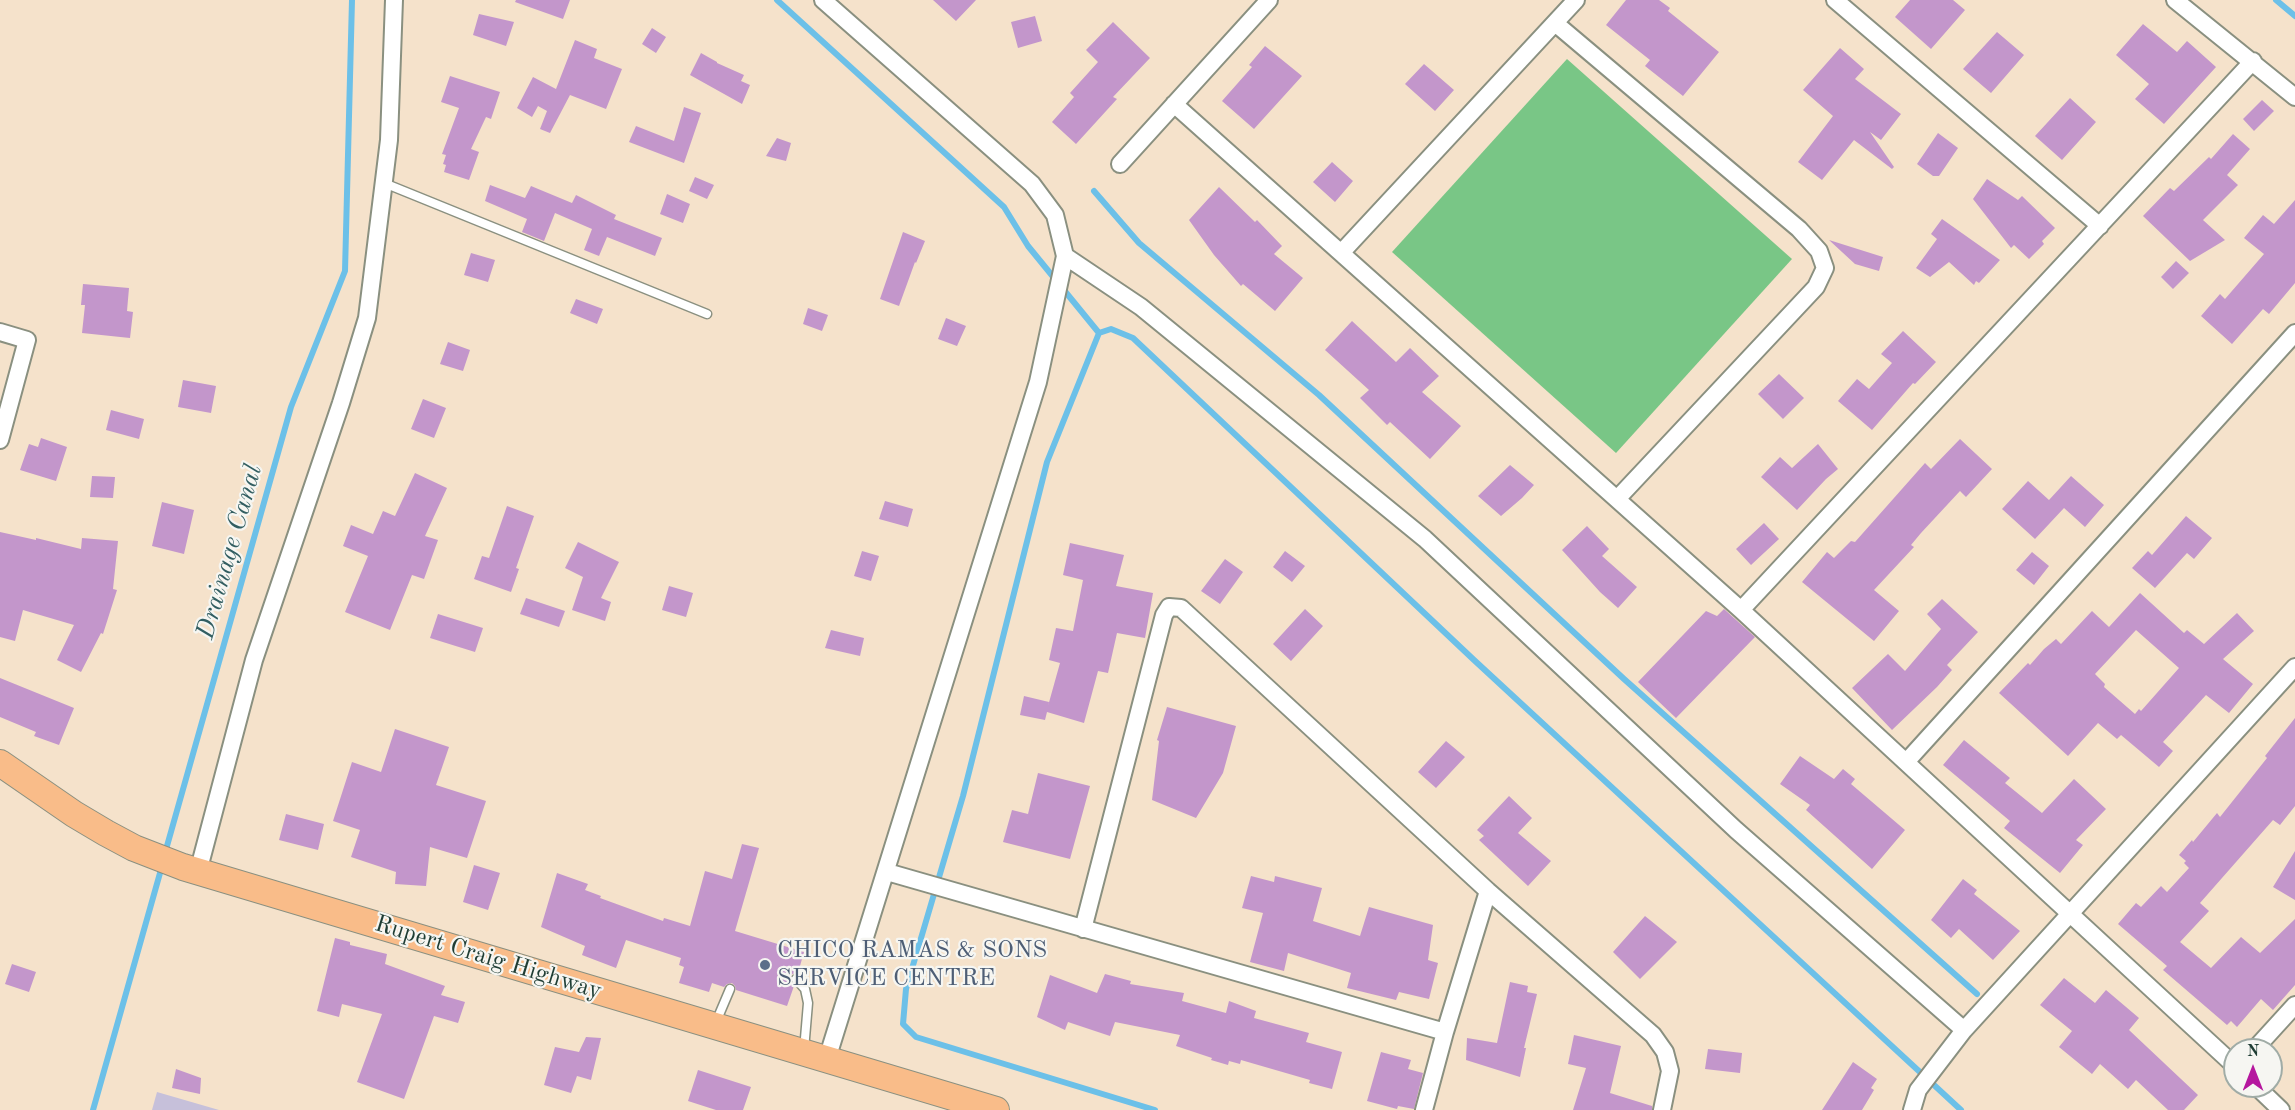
<!DOCTYPE html>
<html>
<head>
<meta charset="utf-8">
<style>
	body { margin:0 }
	#map { position:relative; width:2295px; height:1110px; overflow:hidden; background:#f5e2cb; font-family:"Old Standard TT",serif }
	canvas { display:block }
	.north { position:absolute; left:2223px; top:1038px; width:60px; height:60px; box-sizing:border-box; background:#f6f6f2; border:2px solid #a0aca6; border-radius:50%; rotate:0deg; font-size:16px; font-weight:700; line-height:24px; text-align:center; color:#1f3d34 }
	.north::after { content:''; display:block; margin:auto; width:21px; height:27px; background:#b5179e; clip-path:polygon(50% 0,100% 100%,50% 72%,0 100%) }
</style>
</head>
<body>
<div id="map">
<canvas width="2295" height="1110"></canvas>
<div class="north">N</div>
</div>
<script>
const ctx = document.querySelector('canvas').getContext('2d');
ctx.lineJoin = 'round';
function fillPath(path, color) { ctx.fillStyle = color; ctx.fill(path, 'evenodd'); }
const poly = rows => new Path2D(rows.map(r => 'M' + r).join(''));
function trace(path, color, width, dash) { ctx.strokeStyle = color; ctx.lineWidth = width; ctx.lineCap = dash ? 'butt' : 'round'; ctx.setLineDash(dash || []); ctx.stroke(path); }
function drawText(font, color, halo, rows, align = 'center') {
  ctx.font = font + ' "Old Standard TT",serif'; ctx.lineWidth = 4.5; ctx.setLineDash([]); ctx.textBaseline = 'middle'; ctx.strokeStyle = halo; ctx.fillStyle = color; for (const [text, x, y, turn = 0] of rows) {
    ctx.save(); ctx.translate(x, y); ctx.rotate((+turn || 0) * Math.PI / 180); ctx.textAlign = isNaN(turn) ? turn : align; if (halo) ctx.strokeText(text, 0, 0); ctx.fillText(text, 0, 0); ctx.restore();
  }
}
fillPath(poly([
	[157,1092,219,1110,152,1110]
]), '#c6c0da');
fillPath(poly([
	[1567,59,1792,259,1616,453,1392,252]
]), '#79c686');
trace(poly([
	[777,0,1004,207,1028,246,1099,333],
	[2276,0,2295,16],
	[1094,191,1139,243,1319,395,1624,679,1977,994],
	[165,853,291,407,345,271,352,0],
	[93,1110,162,866],
	[1155,1110,916,1037,903,1024,906,989,963,796,1047,462,1099,333,1111,329,1133,338,1474,660,1961,1110]
]), '#6cc0e8', 6);
fillPath(poly([
	[516,0,570,0,563,19,515,2],
	[933,0,976,0,956,21],
	[1626,0,1659,0,1670,8,1668,11,1719,52,1683,96,1645,66,1650,60,1606,25],
	[1910,0,1953,0,1965,10,1931,49,1895,17],
	[479,14,514,22,506,46,473,35],
	[1035,16,1042,41,1018,48,1011,22],
	[1113,22,1150,58,1113,97,1117,99,1076,144,1052,122,1074,97,1070,93,1098,62,1086,50],
	[2143,24,2177,52,2187,41,2216,67,2164,124,2135,99,2149,84,2116,55],
	[652,28,666,37,656,53,642,44],
	[1997,32,2024,55,1991,93,1963,69],
	[575,40,597,49,594,58,622,69,606,109,570,95,550,133,540,129,547,111,538,106,532,117,517,108,533,77,556,89],
	[1265,46,1302,76,1254,129,1222,101,1252,67,1249,65],
	[1840,48,1864,69,1855,79,1901,114,1881,140,1870,132,1894,167,1892,169,1854,140,1822,180,1798,162,1833,116,1803,90],
	[701,53,717,62,717,63,744,75,741,81,750,85,742,104,690,75],
	[1424,64,1454,90,1435,111,1405,84],
	[450,76,500,92,491,119,486,117,471,149,479,152,469,180,444,172,446,165,443,164,446,155,442,154,459,108,441,102],
	[2070,98,2096,122,2062,160,2035,136],
	[2262,100,2274,111,2254,131,2243,119],
	[684,107,701,113,684,163,629,142,636,126,674,141],
	[1938,133,1958,148,1939,176,1933,176,1917,164],
	[2233,134,2250,149,2227,175,2238,185,2203,220,2225,240,2190,261,2143,216,2170,188,2174,191,2209,157,2211,159],
	[777,138,791,143,786,161,766,156],
	[1332,162,1353,181,1335,202,1313,182],
	[695,177,714,185,707,199,689,191],
	[1987,179,2018,200,2022,196,2055,228,2042,241,2044,244,2029,259,2014,245,2011,248,1973,199],
	[490,185,525,198,531,186,572,203,576,195,616,215,614,219,662,238,655,256,607,237,599,256,584,250,592,229,555,213,544,241,522,232,527,219,485,201],
	[1219,187,1255,222,1257,220,1282,246,1274,254,1303,278,1275,311,1243,284,1241,286,1214,255,1189,220],
	[667,194,690,204,683,223,660,214],
	[2295,200,2295,283,2269,314,2263,309,2232,344,2201,316,2220,294,2225,299,2264,254,2244,238,2263,215,2274,224],
	[1942,219,2000,260,1979,283,1976,281,1974,285,1949,262,1930,277,1916,268,1937,239,1931,234],
	[903,232,925,241,916,263,915,262,899,306,880,299],
	[1829,240,1883,257,1879,271,1855,264],
	[471,253,495,260,488,282,464,275],
	[2176,261,2189,273,2173,289,2161,277],
	[83,284,129,288,127,311,133,312,130,338,82,333,85,305,81,305],
	[576,299,603,309,597,324,570,313],
	[808,308,828,315,822,331,803,324],
	[946,318,966,326,957,346,938,339],
	[1352,321,1396,362,1410,348,1439,376,1422,392,1461,426,1430,459,1390,422,1387,425,1360,398,1369,390,1325,350],
	[1903,331,1936,362,1915,384,1913,383,1872,430,1838,401,1857,379,1869,389,1892,363,1881,354],
	[448,342,470,350,463,371,440,364],
	[1779,374,1804,398,1783,419,1758,394],
	[183,380,216,386,211,413,178,407],
	[423,399,446,408,434,438,411,429],
	[111,410,144,419,139,439,106,430],
	[41,438,67,447,56,481,20,470,29,444,38,447],
	[1960,439,1992,469,1966,497,1960,491,1921,533,1911,545,1914,547,1874,590,1899,611,1874,641,1802,582,1827,552,1834,558,1851,541,1855,542,1925,463,1931,469],
	[1818,444,1838,469,1826,479,1797,510,1761,477,1780,457,1792,468],
	[1510,465,1534,485,1522,498,1501,516,1478,496],
	[415,473,447,488,425,536,438,540,424,579,412,575,390,630,345,612,368,556,343,546,351,525,373,534,383,511,395,516],
	[92,476,115,477,113,498,90,497],
	[2071,476,2104,505,2085,527,2064,508,2035,539,2002,509,2028,481,2049,500],
	[885,501,913,509,908,527,879,519],
	[162,502,194,510,184,554,152,546],
	[507,506,534,516,516,568,519,569,511,592,474,579,482,556,489,558],
	[2186,516,2212,538,2194,559,2187,553,2155,588,2132,568,2148,551,2152,555],
	[1764,523,1779,539,1751,565,1736,549],
	[1587,526,1609,549,1602,556,1637,587,1618,608,1600,592,1562,550],
	[0,532,36,540,36,538,81,549,82,538,118,541,113,589,117,590,103,634,101,633,81,672,57,660,74,625,23,610,15,641,0,637],
	[578,542,619,562,601,598,611,602,605,621,572,610,583,577,565,568],
	[1070,543,1124,555,1116,586,1153,593,1145,638,1117,633,1108,673,1098,671,1084,723,1047,712,1045,720,1020,715,1024,696,1049,702,1048,706,1060,663,1049,660,1056,628,1073,631,1083,580,1063,575],
	[862,551,879,556,871,581,854,576],
	[1285,551,1305,566,1292,582,1273,567],
	[2032,552,2049,566,2034,585,2016,570],
	[1225,559,1243,572,1220,604,1201,591],
	[669,586,693,593,686,617,662,610],
	[2140,593,2184,633,2187,630,2204,644,2237,613,2254,631,2223,659,2253,684,2229,713,2206,695,2163,742,2173,751,2159,767,2121,735,2117,739,2098,723,2068,756,1999,693,2028,663,2030,665,2044,649,2056,639,2061,644,2092,611,2109,627],
	[2136,630,2179,668,2141,711,2139,709,2135,714,2104,687,2105,684,2095,674],
	[526,598,565,611,559,627,520,614],
	[1942,599,1978,632,1947,665,1952,670,1937,687,1892,730,1852,688,1888,654,1905,671,1941,629,1927,614],
	[1305,609,1323,626,1291,661,1273,644],
	[1724,609,1755,637,1676,718,1638,682,1706,611,1717,616],
	[438,614,483,628,475,652,430,638],
	[831,630,864,638,860,656,825,648],
	[0,678,74,708,59,745,34,736,36,732,0,717],
	[1167,707,1236,726,1223,773,1196,818,1152,800,1159,741,1157,740],
	[2295,718,2295,806,2280,825,2273,820,2200,903,2209,911,2180,942,2211,968,2241,937,2260,953,2295,919,2295,985,2273,1010,2261,999,2237,1027,2231,1021,2227,1025,2163,970,2167,966,2118,924,2136,903,2141,907,2161,886,2167,892,2189,868,2184,863,2186,861,2179,855,2192,840,2193,842,2217,813,2220,817,2267,758,2265,756],
	[395,729,449,747,436,785,486,801,467,858,430,847,426,886,395,884,396,872,351,857,360,830,333,821,352,762,381,772],
	[1964,740,2010,778,2005,783,2042,813,2074,779,2106,809,2076,840,2083,845,2060,873,2004,828,2010,821,1943,765],
	[1446,741,1465,757,1436,788,1418,772],
	[1800,756,1834,779,1843,769,1855,779,1851,784,1905,830,1872,869,1806,810,1810,805,1780,784],
	[1038,773,1090,786,1070,859,1003,842,1012,810,1028,814],
	[1509,796,1532,818,1518,833,1551,861,1528,886,1479,840,1484,836,1477,830],
	[286,814,324,824,318,850,279,840],
	[742,844,759,848,735,931,804,952,798,973,792,974,790,978,794,986,787,1006,736,990,735,986,732,983,727,984,724,987,712,983,709,992,679,983,684,967,679,965,681,958,626,940,616,968,582,955,585,946,541,927,557,873,588,884,585,890,601,896,600,898,663,921,664,918,690,926,705,871,732,879],
	[2295,851,2295,900,2273,887],
	[474,865,500,873,488,910,463,902],
	[1251,876,1274,882,1275,876,1322,888,1313,921,1360,936,1369,907,1433,925,1428,960,1438,963,1429,999,1399,992,1396,1000,1347,988,1351,973,1288,953,1284,971,1250,962,1263,913,1242,908],
	[1963,879,1977,890,1974,894,2020,931,1993,960,1959,929,1951,938,1931,920],
	[1645,916,1677,942,1640,979,1613,952],
	[335,938,350,942,350,945,387,954,385,964,445,986,441,995,465,1002,458,1023,434,1016,404,1099,357,1082,382,1014,342,1004,339,1017,317,1011],
	[12,964,36,972,29,992,5,984],
	[1105,974,1131,981,1130,984,1184,993,1182,1001,1226,1013,1229,1001,1256,1011,1254,1018,1309,1033,1306,1042,1342,1052,1332,1089,1309,1083,1310,1080,1241,1060,1240,1064,1229,1061,1228,1065,1211,1060,1212,1058,1176,1046,1180,1035,1115,1022,1110,1036,1068,1022,1065,1030,1037,1017,1050,975,1097,993],
	[2064,978,2095,1003,2106,990,2139,1018,2129,1030,2198,1095,2184,1110,2168,1110,2136,1080,2128,1089,2100,1064,2092,1074,2059,1047,2072,1031,2040,1005],
	[1510,982,1528,986,1527,992,1537,994,1524,1048,1526,1048,1520,1077,1466,1060,1467,1038,1497,1043],
	[1574,1035,1621,1046,1610,1093,1652,1106,1652,1110,1573,1110,1586,1068,1568,1064],
	[586,1037,601,1038,591,1080,577,1076,571,1093,544,1085,555,1047,579,1052],
	[1708,1049,1742,1053,1740,1073,1705,1069],
	[1381,1052,1411,1060,1408,1069,1423,1073,1414,1109,1398,1106,1397,1109,1367,1101],
	[1853,1062,1877,1079,1871,1088,1874,1090,1862,1110,1822,1110],
	[176,1069,201,1078,200,1094,172,1088],
	[698,1070,751,1087,743,1110,716,1110,688,1101]
]), '#c396cb');
const service = poly([
	[384,183,707,314],
	[796,979,805,989,808,1003,804,1050],
	[716,1022,730,989]
]);
const minor = poly([
	[823,0,1032,184,1055,215,1065,256,1038,382,827,1059],
	[1835,0,2100,226],
	[2175,0,2295,97],
	[1555,23,1799,229,1819,251,1825,268,1816,287,1617,499],
	[1174,104,1741,610,2235,1066],
	[1120,164,1269,0],
	[1341,253,1576,0],
	[1065,256,1141,307,1425,539,1736,830,1964,1030],
	[0,332,27,340,0,440],
	[1741,610,2253,61],
	[1907,761,2295,333],
	[198,872,254,660,341,403,367,318,389,140,394,0],
	[887,872,1445,1032],
	[1083,929,1164,615,1169,607,1181,608,1488,891,1653,1035,1665,1052,1670,1071,1662,1110],
	[2254,1050,2295,1005],
	[2256,1086,2281,1110],
	[1424,1110,1445,1032,1488,891],
	[1912,1110,1918,1090,1964,1030,2295,667]
]);
const primary = poly([
	[0,763,74,814,106,833,134,848,183,867,996,1110]
]);
trace(service, '#8a9080', 11);
trace(minor, '#8a9080', 20);
trace(primary, '#8a9080', 28);
trace(service, '#fff', 8);
trace(minor, '#fff', 16);
trace(primary, '#f9bc89', 26);
for (const [x, y, r, color] of [
	[765,965,6,"#5c6f8a"]
]) { const dot = new Path2D(); dot.arc(x, y, r, 0, 2 * Math.PI); ctx.fillStyle = color; ctx.fill(dot); trace(dot, '#f6f6f2', 2); }
drawText('24px', '#4e5e75', '#f6f6f2', [
	["CHICO RAMAS & SONS",777,951],
	["SERVICE CENTRE",777,979]
], 'left');
drawText('24px', '#1f3d34', '#f6f6f2', [
	["Rupert Craig Highway",488,958,17]
]);
drawText('italic 26px', '#325e61', '#f6f6f2', [
	["Drainage Canal",230,552,-74]
]);
</script>
</body>
</html>
